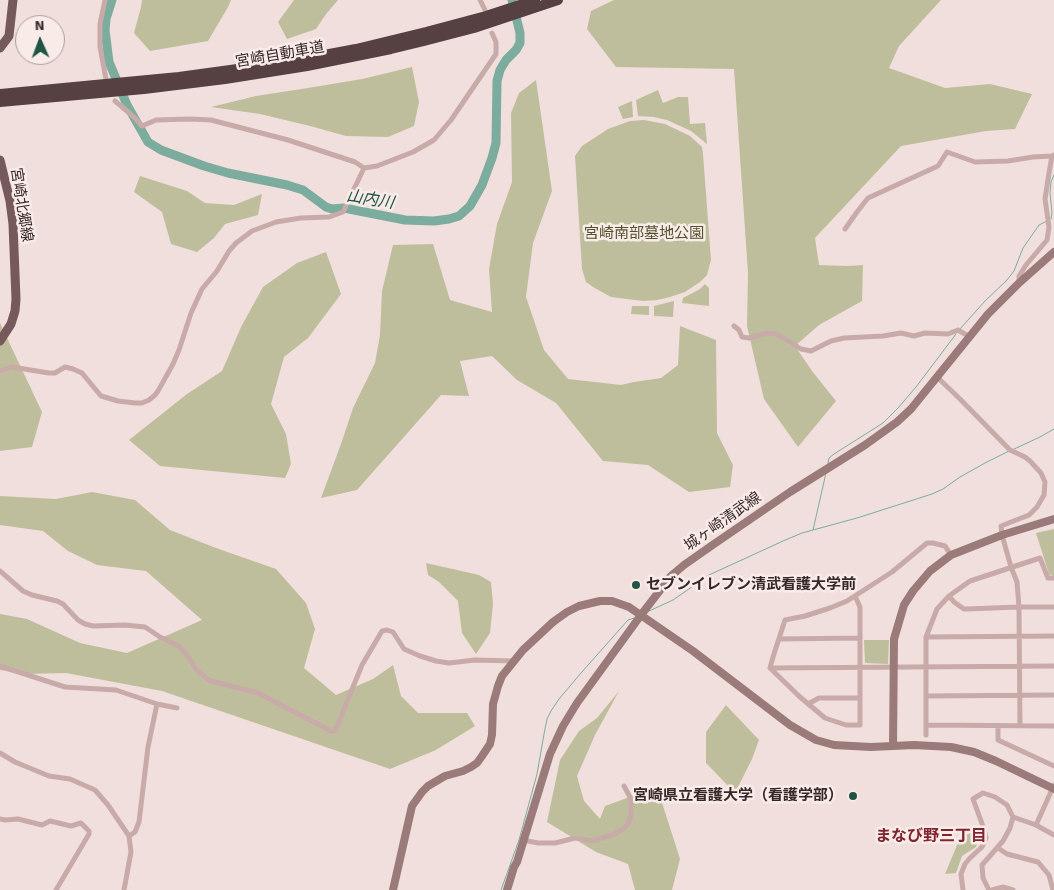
<!DOCTYPE html>
<html>
<head>
<meta charset="utf-8">
<style>
	body { margin:0 }
	#map { position:relative; width:1054px; height:890px; overflow:hidden; background:#f0dfdc; font-family:Signika,sans-serif }
	canvas { display:block }
	.north { position:absolute; left:15px; top:15px; width:50px; height:50px; box-sizing:border-box; background:#f8ebe8; border:1px solid #aa9d9c; border-radius:50%; rotate:358deg; font-size:14px; font-weight:700; line-height:20px; text-align:center; color:#352829 }
	.north::after { content:''; display:block; margin:auto; width:18px; height:22px; background:#205445; clip-path:polygon(50% 0,100% 100%,50% 72%,0 100%) }
</style>
</head>
<body>
<div id="map">
<canvas width="1054" height="890"></canvas>
<div class="north">N</div>
</div>
<script>
const ctx = document.querySelector('canvas').getContext('2d');
ctx.lineJoin = 'round';
function fillPath(path, color) { ctx.fillStyle = color; ctx.fill(path, 'evenodd'); }
const poly = rows => new Path2D(rows.map(r => 'M' + r).join(''));
function trace(path, color, width, dash) { ctx.strokeStyle = color; ctx.lineWidth = width; ctx.lineCap = dash ? 'butt' : 'round'; ctx.setLineDash(dash || []); ctx.stroke(path); }
function drawText(font, color, halo, rows, align = 'center') {
  ctx.font = font + ' Signika,"Noto Sans JP",sans-serif'; ctx.lineWidth = 5; ctx.setLineDash([]); ctx.textBaseline = 'middle'; ctx.strokeStyle = halo; ctx.fillStyle = color; for (const [text, x, y, turn = 0] of rows) {
    ctx.save(); ctx.translate(x, y); ctx.rotate((+turn || 0) * Math.PI / 180); ctx.textAlign = isNaN(turn) ? turn : align; if (halo) ctx.strokeText(text, 0, 0); ctx.fillText(text, 0, 0); ctx.restore();
  }
}
fillPath(poly([
	[142,0,231,0,228,7,208,41,150,51,134,33,141,7],
	[294,0,338,0,326,14,316,29,287,39,278,22],
	[614,0,941,0,899,46,889,68,945,88,990,84,1032,94,1015,129,986,131,901,146,815,238,819,265,848,266,863,265,862,301,819,325,795,346,812,371,836,401,798,447,764,399,747,326,748,273,734,69,616,67,587,29,591,11],
	[412,67,419,102,414,126,388,137,346,136,310,126,260,114,211,107,256,96,308,88,362,79],
	[536,80,552,191,533,243,526,297,544,350,568,379,621,385,634,382,661,378,678,365,680,326,716,340,717,433,733,465,730,487,689,492,648,465,603,461,556,403,517,380,492,356,460,361,469,396,441,395,357,490,321,498,341,444,353,408,375,363,380,335,382,291,393,245,433,244,450,300,492,312,489,269,497,224,512,182,511,113,519,93],
	[658,90,663,103,678,97,688,97,690,124,705,123,707,144,691,131,667,120,654,117,638,116,636,100],
	[632,101,633,117,623,119,618,107],
	[644,120,665,124,690,136,702,147,703,154,711,260,707,275,700,282,685,292,670,297,657,300,643,301,611,297,593,287,586,282,582,269,575,156,582,146,608,129,630,121],
	[140,176,187,191,205,203,234,205,262,194,258,215,225,224,214,238,197,252,171,244,162,212,134,192],
	[326,252,341,294,308,338,284,357,271,404,286,434,291,464,285,478,160,466,129,440,187,394,222,371,241,327,263,287,297,263],
	[705,284,709,288,709,306,682,303,683,298,700,289],
	[674,301,673,317,654,316,654,306],
	[632,306,649,306,649,315,631,314],
	[0,323,42,412,32,447,0,451],
	[92,492,135,500,170,530,216,548,276,569,306,603,315,629,304,668,336,695,373,679,393,665,401,696,418,713,467,713,475,726,436,750,390,769,162,691,66,673,24,674,0,670,0,614,27,619,80,643,127,653,202,620,146,571,97,565,68,551,43,531,0,525,0,496,56,499],
	[1054,529,1054,576,1049,574,1036,533],
	[426,563,479,575,491,582,493,604,490,633,476,654,462,633,458,601,439,582,428,575],
	[864,640,889,640,888,664,865,663],
	[619,691,595,735,577,776,584,801,600,819,605,806,657,787,680,859,672,890,635,890,628,864,596,852,547,822,560,760,579,731,597,718],
	[726,705,759,740,752,759,735,793,706,763,706,732],
	[978,829,979,837,976,847,962,856,956,873,945,874,960,838]
]), '#bfbe9c');
trace(poly([
	[1051,219,1052,213,1050,193,1051,182,1054,175],
	[960,329,985,301,1007,280,1014,271,1023,248,1039,225,1047,221],
	[1012,450,1040,437,1054,429],
	[828,464,829,458,834,454,883,423,898,408,916,387,956,334],
	[813,530,826,473],
	[647,612,673,600,709,575,783,541,802,533,857,518,932,494,943,489,960,477,985,463,1009,451],
	[501,890,519,840,537,774,544,734,547,719,551,711,559,699,581,673,628,620,634,618]
]), '#7cac9d', 1);
trace(poly([
	[112,0,106,19,105,30,109,62,127,105,148,142,161,150,204,166,228,173,287,185,303,190,326,207,332,209,344,208,405,220,434,221,449,219,459,216,470,206,482,185,492,158,496,143,497,81,500,70,506,60,516,50,520,43,520,33,512,0]
]), '#7cac9d', 9);
trace(poly([
	[105,0,100,24,100,47,106,79],
	[480,0,485,10],
	[115,101,135,118,142,126,156,120,190,119,211,120,288,140,355,162,364,168,377,166,413,152,434,140,451,120,496,54,496,42,492,33],
	[845,229,857,212,868,198,938,166,947,152,975,162,1008,161,1033,157,1052,156],
	[1019,283,1019,276,1026,265,1047,240,1049,227,1045,199,1049,173,1052,156,1054,155],
	[734,326,739,330,742,337,749,338,767,333,777,334,801,349,811,351,831,341,844,338,883,336,901,333,914,336,925,333,948,334,958,330,970,337],
	[0,371,12,367,49,373,55,373,65,367,73,369,82,373,101,396,118,401,135,403,142,403,149,400,155,395,158,391,173,364,179,350,191,313,202,289,217,271,229,251,236,243,252,231,276,222,301,218,329,217,343,212,364,168],
	[937,377,960,399,1010,450,1025,457,1030,461,1041,473,1045,482,1044,495,1037,507,1029,515,1001,526,1002,535,1011,567,1017,582,1019,607,1020,726],
	[0,571,23,591,32,595,57,601,63,604,78,620,85,624,93,626,125,625,145,627,160,637,179,646,189,658,196,669,206,678,211,681,258,693,331,731,335,731,362,665,382,631,387,630,393,632,404,649,420,656,436,661,449,663,475,660,514,661],
	[949,596,954,602,964,609,966,609,1019,607,1054,607],
	[926,637,1054,636],
	[779,639,859,638],
	[0,666,65,687,116,690,157,704,177,708],
	[770,668,1054,666],
	[770,668,773,657,785,620,805,616,830,608,847,601,892,572,927,543,933,543,945,546,951,555],
	[770,668,800,697,825,718,846,725,860,725,860,607,855,596],
	[926,696,1054,695],
	[808,704,819,698,860,698],
	[926,725,1054,726],
	[998,726,998,740,1054,766],
	[926,735,926,637,937,609,949,596,970,581,1040,558,1048,578,1054,578],
	[0,753,15,762,49,776,70,779,95,790,108,805,129,836,131,852,124,890],
	[0,819,5,820,18,819,42,825,50,821,71,826,81,823,89,831,89,834,56,890],
	[1036,825,1054,785],
	[129,836,135,832,139,822,148,747,157,704],
	[523,840,538,843,555,843,575,838,593,841,615,834,624,828,628,824,631,815,631,799,624,786],
	[998,848,1007,854,1038,862,1049,875,1053,890],
	[963,890,961,874,965,864,970,858,982,847,986,838,984,829,973,799,983,793,995,797,1007,805,1013,817,1036,825,1054,835],
	[989,890,983,878,982,865,1003,841,1010,828,1013,817],
	[992,890,1003,887,1013,890]
]), '#c8aba8', 5);
trace(poly([
	[893,746,894,639,904,605,913,591,930,571,951,555,1002,535,1054,519],
	[393,890,412,806,422,792,428,786,445,776,463,771,471,767,477,763,482,756,490,744,492,735,493,704,498,686,502,676,523,650,553,622,567,612,579,606,600,601,612,601,629,607,693,651,790,725,816,740,834,745,871,747,914,745,951,747,974,752,996,761,1054,789],
	[507,890,514,867,517,862,550,754,563,726,577,703,641,615,671,576,684,565,714,544,790,492,865,445,897,422,911,409,988,314,1019,283,1054,252]
]), '#9b7a7a', 8);
trace(poly([
	[0,48,9,36,13,0],
	[0,160,10,201,13,224,16,299,15,311,11,324,0,341]
]), '#765a5b', 9);
trace(poly([
	[0,94,179,77,252,67,303,59,356,49,426,32,486,16,535,0],
	[0,102,144,89,225,79,307,66,391,49,424,41,474,28,558,0]
]), '#564041', 10);
for (const [x, y, r, color] of [
	[636,585,5,"#205445"],
	[853,796,5,"#205445"]
]) { const dot = new Path2D(); dot.arc(x, y, r, 0, 2 * Math.PI); ctx.fillStyle = color; ctx.fill(dot); trace(dot, '#f8ebe8', 2); }
drawText('15px', '#352829', '#f8ebe8', [
	["宮崎自動車道",280,55,-10],
	["宮崎北郷線",21,205,81],
	["城ヶ崎清武線",723,522,-35]
]);
drawText('15px', '#52522d', '#f8ebe8', [
	["宮崎南部墓地公園",644,234]
]);
drawText('bold 15px', '#352829', '#f8ebe8', [
	["セブンイレブン清武看護大学前",646,585],
	["宮崎県立看護大学（看護学部）",843,796,"right"]
], 'left');
drawText('italic 16px', '#205445', '#f8ebe8', [
	["山内川",370,200,9]
]);
drawText('bold 16px', '#802530', '#f8ebe8', [
	["まなび野三丁目",931,837]
]);
</script>
</body>
</html>
